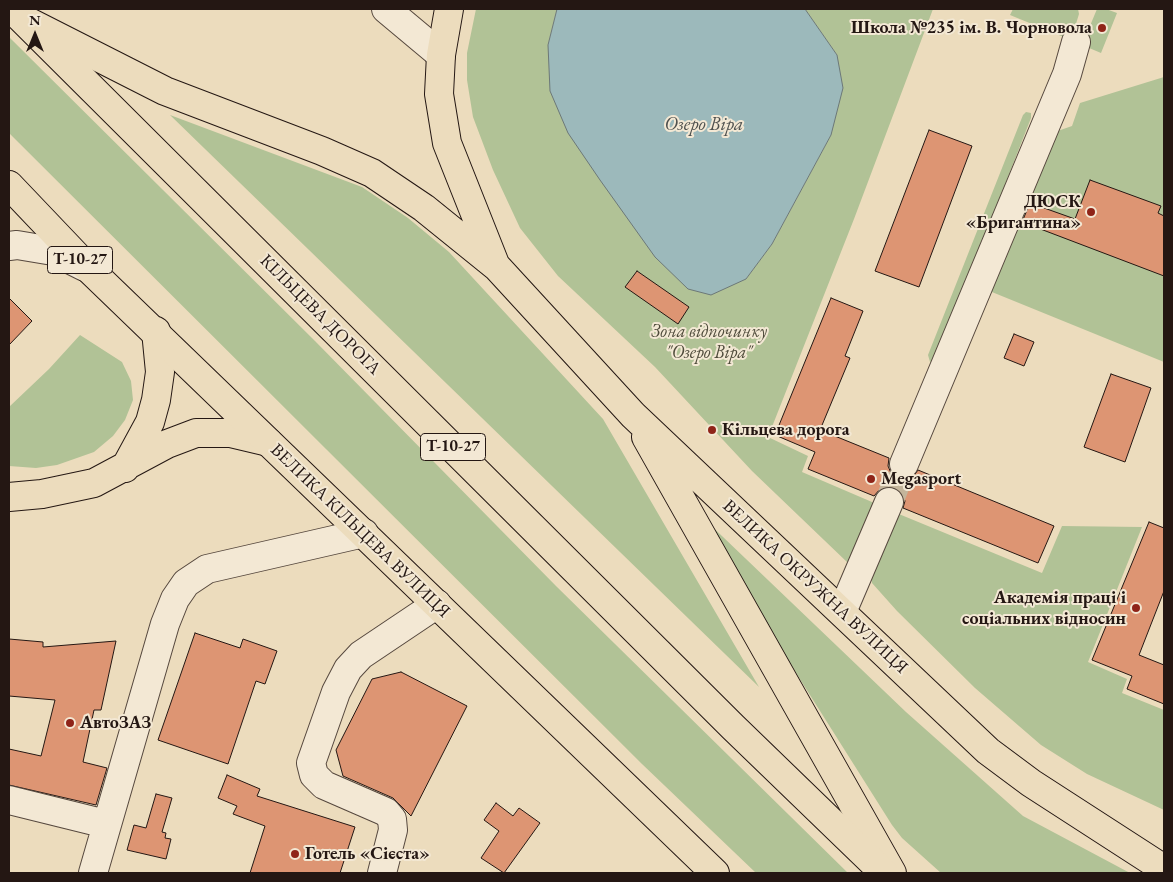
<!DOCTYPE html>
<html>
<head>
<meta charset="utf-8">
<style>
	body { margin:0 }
	#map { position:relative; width:1173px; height:882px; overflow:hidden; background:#ecdcbd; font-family:"EB Garamond",serif }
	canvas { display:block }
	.frame { position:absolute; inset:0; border:10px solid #241713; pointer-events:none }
	.north { position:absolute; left:10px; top:10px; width:50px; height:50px; -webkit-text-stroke:4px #f3e8d4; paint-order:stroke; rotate:0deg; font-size:14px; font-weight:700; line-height:20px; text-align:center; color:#241713 }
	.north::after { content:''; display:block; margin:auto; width:18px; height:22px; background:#241713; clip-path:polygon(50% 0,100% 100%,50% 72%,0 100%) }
</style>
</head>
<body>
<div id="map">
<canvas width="1173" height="882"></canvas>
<div class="frame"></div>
<div class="north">N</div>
</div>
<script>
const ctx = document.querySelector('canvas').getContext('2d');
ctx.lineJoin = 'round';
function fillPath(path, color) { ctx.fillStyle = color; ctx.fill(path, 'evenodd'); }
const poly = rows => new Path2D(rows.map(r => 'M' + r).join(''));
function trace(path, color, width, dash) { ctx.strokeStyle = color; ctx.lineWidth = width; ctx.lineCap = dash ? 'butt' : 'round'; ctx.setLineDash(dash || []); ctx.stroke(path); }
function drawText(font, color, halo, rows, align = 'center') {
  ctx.font = font + ' "EB Garamond",serif'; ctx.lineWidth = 4; ctx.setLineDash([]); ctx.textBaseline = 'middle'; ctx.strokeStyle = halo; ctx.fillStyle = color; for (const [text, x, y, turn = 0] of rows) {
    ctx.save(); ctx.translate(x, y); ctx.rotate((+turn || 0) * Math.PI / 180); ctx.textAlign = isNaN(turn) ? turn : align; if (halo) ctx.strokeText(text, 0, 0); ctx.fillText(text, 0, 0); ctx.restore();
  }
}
fillPath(poly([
	[476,9,557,9,548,45,746,279,772,244,831,135,837,55,805,9,933,9,854,219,768,437,808,456,802,472,879,505,848,563,752,471,655,367,558,276,520,228,493,170,473,117,467,80,467,53],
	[1013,9,1078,9,1079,14,1071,40,1010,15],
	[1097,9,1106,9,1117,13,1101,53,1082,45],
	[9,37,315,341,556,586,848,873,756,873,642,764,9,133],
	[1164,77,1164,362,987,290,1049,134,1072,126,1080,103],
	[1026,112,1031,113,1031,118,937,359,930,362,928,355,1023,115],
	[170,115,362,187,408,218,449,252,603,419,759,687],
	[80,335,122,362,131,381,133,400,125,420,113,436,94,452,57,465,36,468,9,466,9,407,49,369],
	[894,512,1042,573,1062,526,1142,527,1088,662,1127,679,1122,693,1164,710,1164,810,1087,774,1041,745,975,688,897,611,872,583,871,572],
	[700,515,906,712,1023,816,1130,873,941,873,902,838,892,825,791,665]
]), '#b1c296');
const water = poly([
	[557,9,805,9,837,55,843,88,831,135,772,244,746,279,711,295,688,289,655,257,600,180,568,133,550,91,548,45,557,9]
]);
fillPath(water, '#9cb9bb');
trace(water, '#6c7878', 1);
const building = poly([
	[929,130,972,146,919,287,875,271,929,130],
	[1090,180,1161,206,1158,213,1164,216,1164,276,1022,222,1030,203,1075,219,1090,180],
	[637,271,689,307,678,324,625,287,637,271],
	[9,298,32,321,9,345,9,298],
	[831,298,863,311,845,356,850,358,820,430,889,458,888,466,891,473,898,479,906,480,913,477,918,470,1054,526,1038,563,903,508,905,501,902,493,895,488,888,486,880,489,874,496,808,469,815,452,775,435,831,298],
	[1014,334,1034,342,1024,366,1004,358,1014,334],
	[1111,374,1151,388,1125,462,1084,447,1111,374],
	[1149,522,1164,528,1164,591,1139,655,1164,665,1164,704,1127,689,1132,676,1092,660,1149,522],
	[195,633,240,648,243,639,277,651,265,684,256,681,228,764,158,740,195,633],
	[9,639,43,642,43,647,116,641,101,710,94,710,83,762,107,768,96,805,9,785,9,749,41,756,55,700,9,696,9,639],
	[401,672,467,706,411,816,393,798,343,776,336,750,372,679,401,672],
	[227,775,260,789,257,796,355,827,340,873,250,873,265,826,233,814,237,806,218,798,227,775],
	[156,794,172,798,162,832,166,833,165,838,171,839,166,859,127,850,134,825,146,828,156,794],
	[496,803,513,816,519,808,540,823,504,873,481,858,499,831,484,820,496,803]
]);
fillPath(building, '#dd9573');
trace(building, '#241713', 1);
trace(poly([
	[889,502,904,464]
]), '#c4b59b', 28, [28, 14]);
const minor = poly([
	[386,9,441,55],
	[9,246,17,245,53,251,85,267],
	[904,464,1067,74,1076,42],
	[842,612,889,502],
	[9,800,106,824],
	[93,873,165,624,175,599,186,583,207,569,364,533],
	[382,873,393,830,392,819,386,812,324,785,314,775,311,763,336,692,348,669,361,655,437,604]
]);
const major = poly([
	[449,9,441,55,439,94,447,143,495,264],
	[29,22,165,91,322,151,372,173,424,208,497,267,633,415,988,751,1031,783,1164,869],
	[646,437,892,873],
	[125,468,150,422,156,400,160,372,156,331],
	[9,497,42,494,94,483,167,444,196,433,230,433,268,442]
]);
const highway = poly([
	[12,9,733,727,884,873],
	[9,185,89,269,715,873]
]);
trace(minor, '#56483e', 30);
trace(major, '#241713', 30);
trace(highway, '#241713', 30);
trace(minor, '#f3e8d4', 28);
trace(major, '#ecdcbd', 28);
trace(highway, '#ecdcbd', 28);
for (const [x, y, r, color] of [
	[1102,28,5,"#8f2418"],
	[1091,212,5,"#8f2418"],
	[712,430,5,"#8f2418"],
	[871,479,5,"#8f2418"],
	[1136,608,5,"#8f2418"],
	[70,723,5,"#8f2418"],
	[295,854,5,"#8f2418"]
]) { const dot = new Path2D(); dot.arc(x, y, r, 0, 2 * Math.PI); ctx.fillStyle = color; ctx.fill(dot); trace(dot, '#f3e8d4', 2); }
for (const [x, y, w] of [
	[80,260,65],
	[453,447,65]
]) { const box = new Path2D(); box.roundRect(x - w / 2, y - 13.5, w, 27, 4); ctx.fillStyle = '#f3e8d4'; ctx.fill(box); trace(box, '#241713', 1); }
drawText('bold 16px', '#241713', null, [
	["Т-10-27",80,260],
	["Т-10-27",453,447]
]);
drawText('bold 18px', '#241713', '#f3e8d4', [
	["Школа №235 ім. В. Чорновола",1092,28,"right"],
	["ДЮСК",1081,202,"right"],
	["«Бригантина»",1081,223,"right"],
	["Кільцева дорога",722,430],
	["Megasport",881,479],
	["Академія праці і",1126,598,"right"],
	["соціальних відносин",1126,619,"right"],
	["АвтоЗАЗ",80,723],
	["Готель «Сієста»",305,854]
], 'left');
drawText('18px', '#241713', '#f3e8d4', [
	["КІЛЬЦЕВА ДОРОГА",320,315,45],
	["ВЕЛИКА КІЛЬЦЕВА ВУЛИЦЯ",360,531,44],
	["ВЕЛИКА ОКРУЖНА ВУЛИЦЯ",815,587,43]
]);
drawText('italic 18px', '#4e4a3a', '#f3e8d4', [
	["Зона відпочинку",709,332],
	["\"Озеро Віра\"",709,353]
]);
drawText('italic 19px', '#4e504e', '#f3e8d4', [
	["Озеро Віра",704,125]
]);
</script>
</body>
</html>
